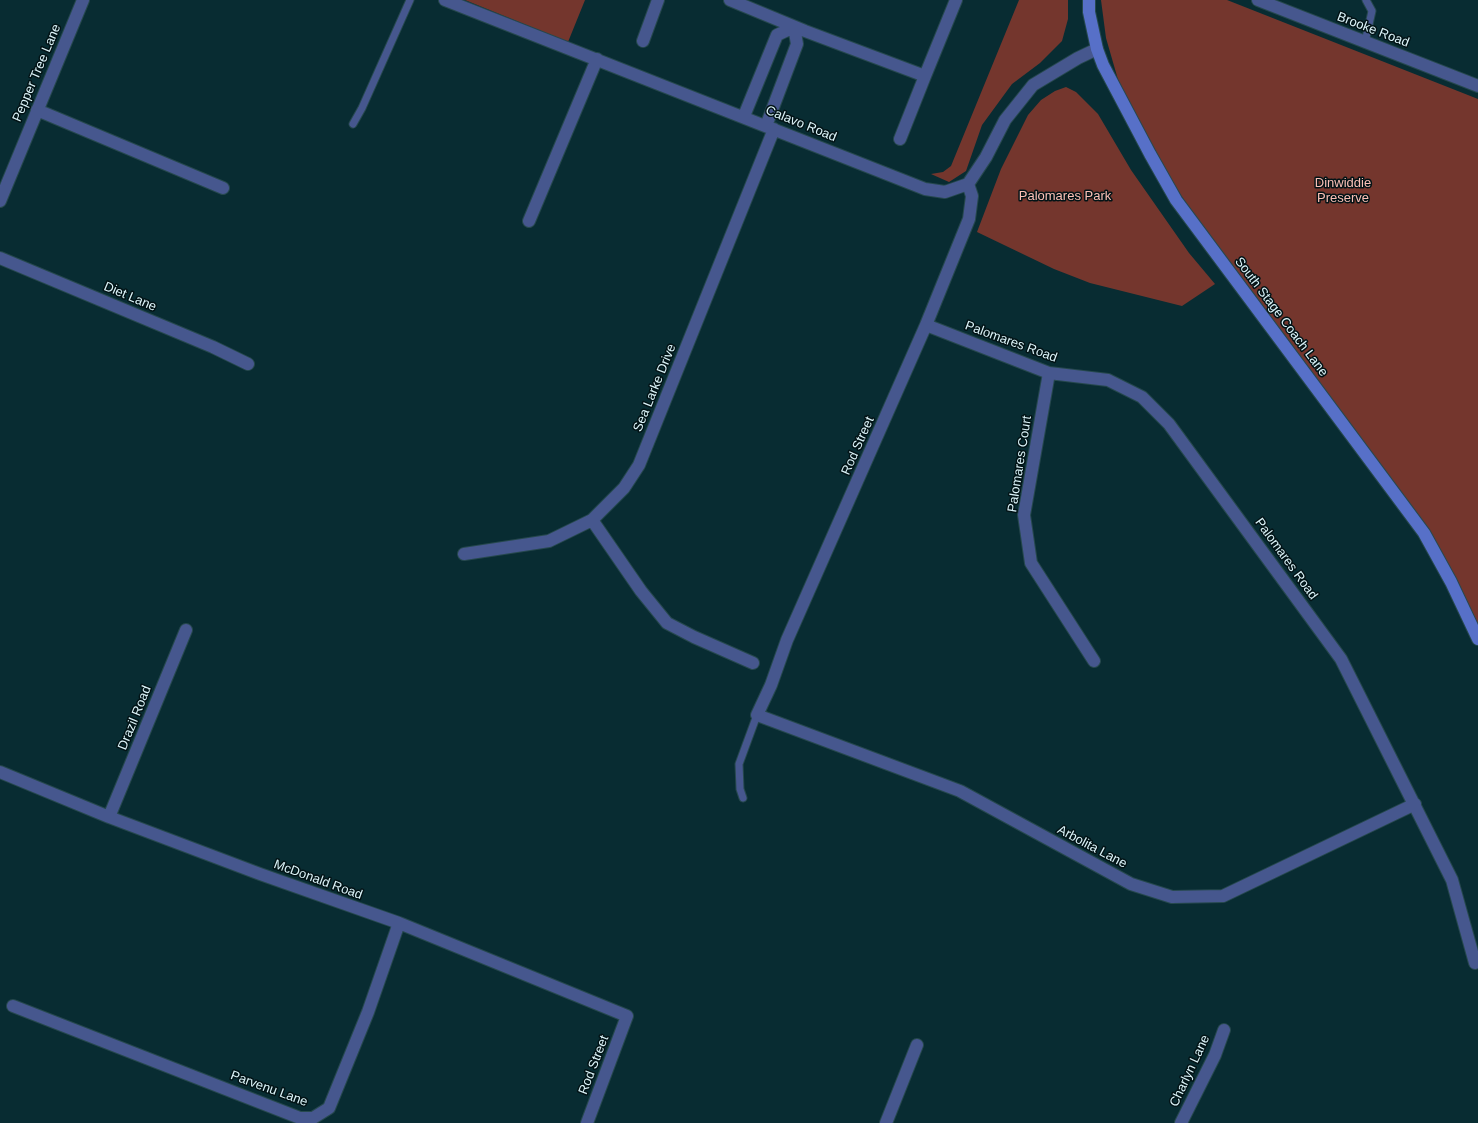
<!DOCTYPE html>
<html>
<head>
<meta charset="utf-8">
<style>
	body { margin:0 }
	canvas { display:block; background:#082c32 }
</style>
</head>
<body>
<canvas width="1478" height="1123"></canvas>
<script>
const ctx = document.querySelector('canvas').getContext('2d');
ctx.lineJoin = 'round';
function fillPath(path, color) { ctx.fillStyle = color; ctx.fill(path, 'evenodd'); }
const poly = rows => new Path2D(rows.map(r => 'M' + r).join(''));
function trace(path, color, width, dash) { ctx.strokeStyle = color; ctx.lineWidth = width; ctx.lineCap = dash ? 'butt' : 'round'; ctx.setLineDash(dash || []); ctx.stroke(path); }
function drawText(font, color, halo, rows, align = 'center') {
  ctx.font = font + ' Helvetica,sans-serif'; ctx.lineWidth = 3; ctx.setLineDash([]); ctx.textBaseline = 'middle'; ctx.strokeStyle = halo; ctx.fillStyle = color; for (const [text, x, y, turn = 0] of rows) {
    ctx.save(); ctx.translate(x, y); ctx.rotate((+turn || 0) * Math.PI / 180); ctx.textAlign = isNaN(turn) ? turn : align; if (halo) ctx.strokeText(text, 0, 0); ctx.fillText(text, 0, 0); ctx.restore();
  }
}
fillPath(poly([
	[465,0,585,0,568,42],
	[1019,0,1068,0,1068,19,1062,41,1040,63,1012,84,982,125,966,171,949,182,931,174,943,172,951,166],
	[1101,0,1227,0,1478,99,1478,631,1419,520,1194,215,1145,141,1119,83,1106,38],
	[1066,87,1076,92,1098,114,1131,170,1189,253,1215,284,1182,306,1090,283,1054,269,977,232,1001,169,1028,115,1041,100,1055,91]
]), '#74362d');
const lane = poly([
	[1365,42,1372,11,1366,0],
	[353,124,362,108,410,0],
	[743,798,740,789,739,764,757,715]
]);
const street = poly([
	[445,0,925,189,945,192,968,184,986,157,1005,120,1033,85,1078,58,1097,49],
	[730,0,805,31,925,76,956,0],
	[1258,0,1478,86],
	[643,41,658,0],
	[37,110,223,188],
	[744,116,777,35,794,27,797,44,766,126],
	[900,139,925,76],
	[968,184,972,196,969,219,926,325,787,640,771,685,757,715,960,791,1131,884,1172,897,1223,896,1415,804],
	[0,201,83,0],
	[529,221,597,59],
	[0,258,213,347,248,364],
	[926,325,1049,373,1108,380,1142,397,1169,424,1341,659,1452,880,1475,963],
	[1049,373,1024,515,1031,563,1094,661],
	[592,520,641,591,667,623,694,637,753,663],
	[464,554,549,541,592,520,624,488,639,465,774,129],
	[0,772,109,817,260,874,399,923,627,1016,587,1123],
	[109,817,186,630],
	[13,1006,300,1118,313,1118,329,1108,368,1012,399,923],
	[886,1123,917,1045],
	[1181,1123,1215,1055,1224,1030]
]);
const secondary = poly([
	[1089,0,1089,12,1097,49,1103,65,1150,154,1176,200,1424,533,1451,582,1478,639]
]);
trace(lane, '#26484e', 9);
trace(street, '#26484e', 14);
trace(secondary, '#26484e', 14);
trace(lane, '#46578e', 7);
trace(street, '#46578e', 12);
trace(secondary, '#5770c8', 12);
drawText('13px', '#dcf4f9', '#021316', [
	["Brooke Road",1373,30,21],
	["Pepper Tree Lane",37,73,-67],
	["Calavo Road",801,124,22],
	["Diet Lane",130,297,23],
	["South Stage Coach Lane",1281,317,53],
	["Palomares Road",1011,342,20],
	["Sea Larke Drive",655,388,-68],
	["Rod Street",858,446,-66],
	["Palomares Court",1020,464,-81],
	["Palomares Road",1286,559,54],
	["Drazil Road",135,718,-68],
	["Arbolita Lane",1092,847,28],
	["McDonald Road",318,880,20],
	["Rod Street",594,1065,-69],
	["Charlyn Lane",1190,1071,-65],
	["Parvenu Lane",269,1089,20]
]);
drawText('13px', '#fbc0b6', '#021316', [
	["Dinwiddie",1343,183],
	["Preserve",1343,198],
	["Palomares Park",1065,196]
]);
</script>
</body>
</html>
